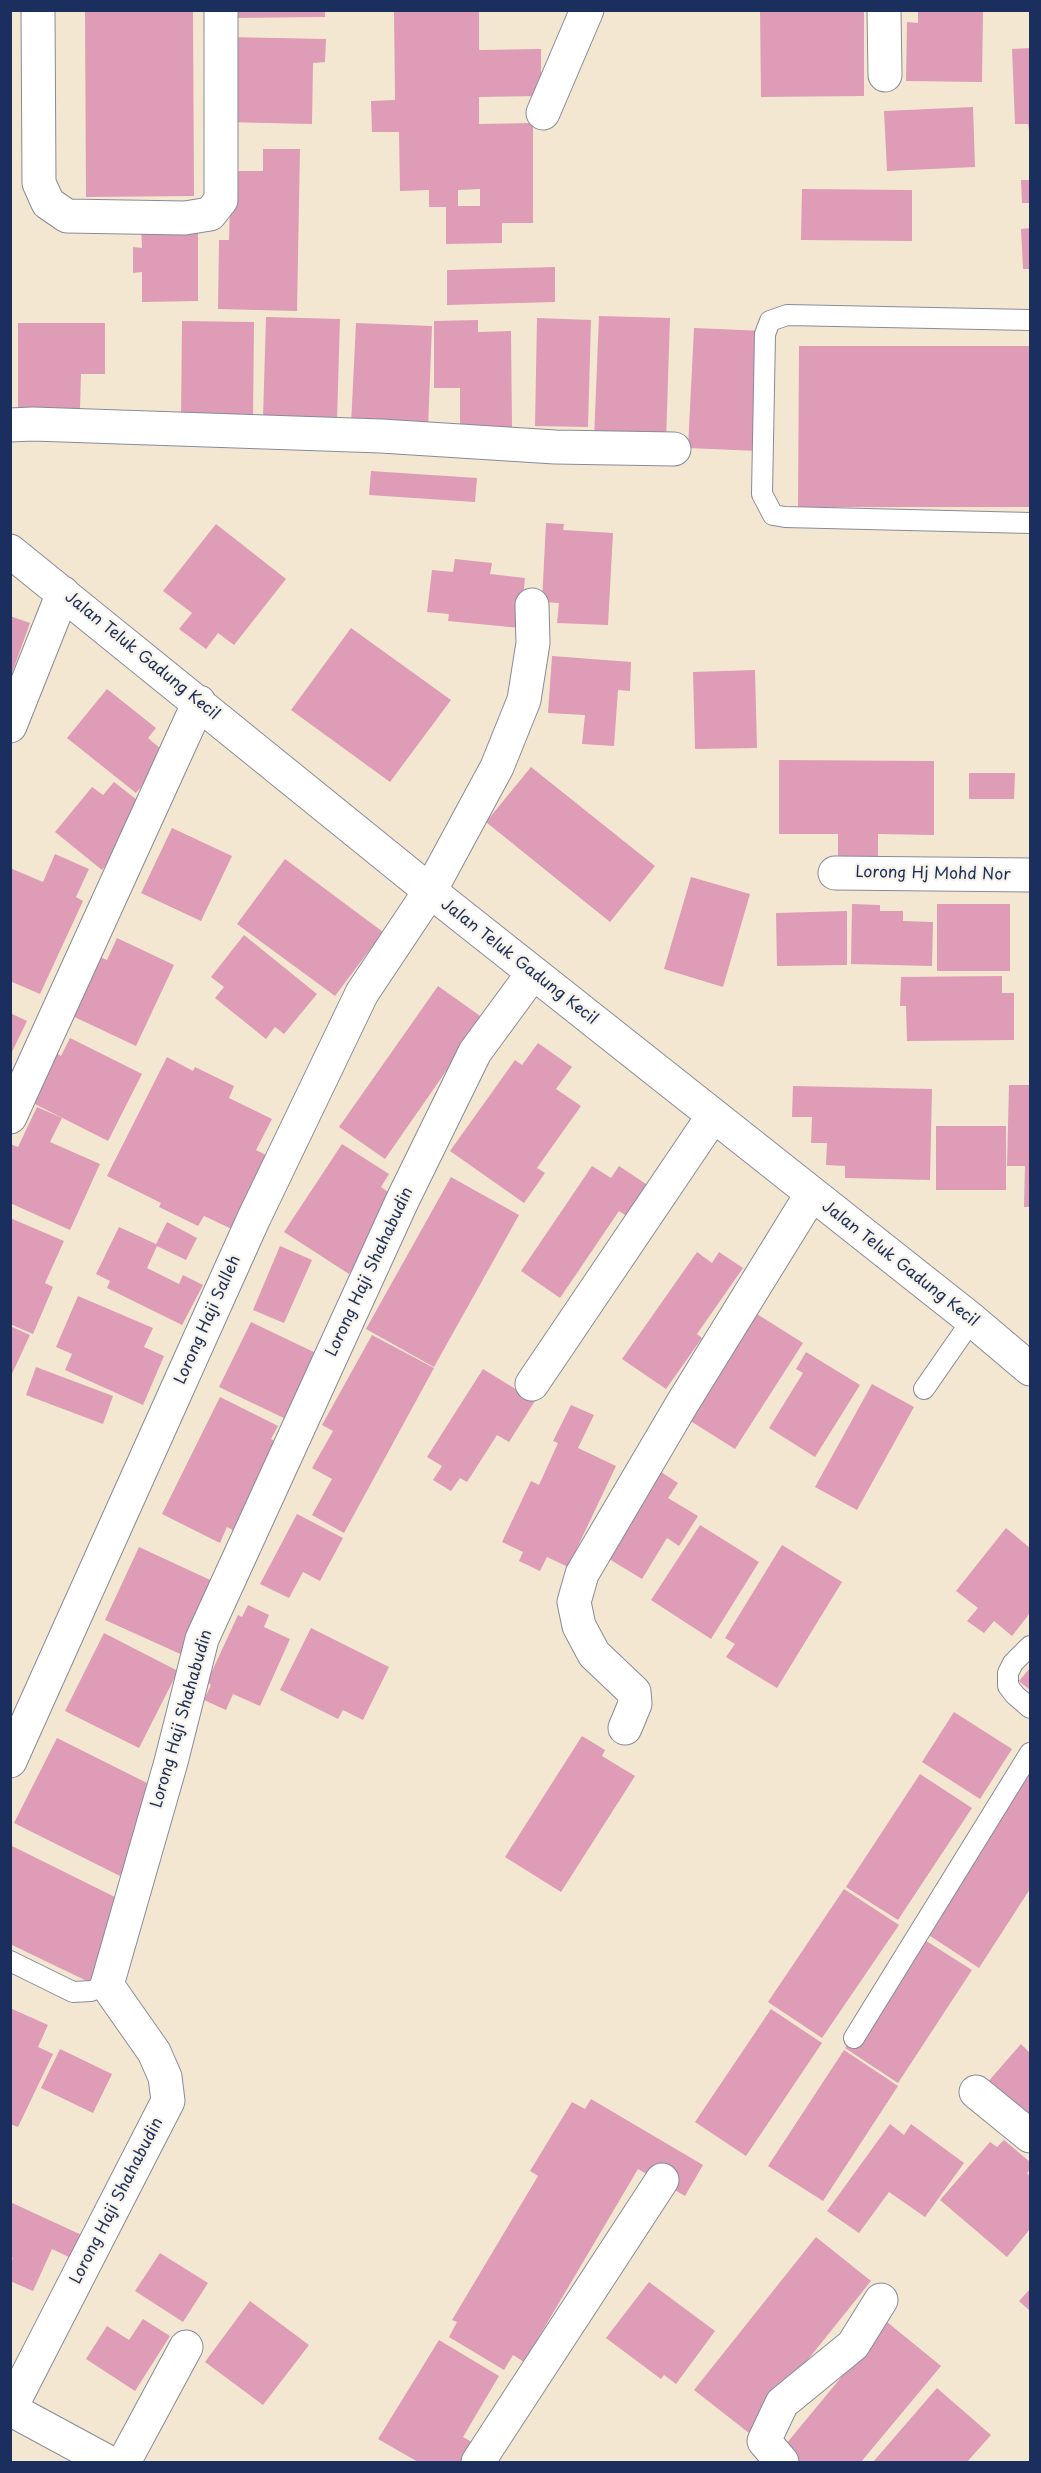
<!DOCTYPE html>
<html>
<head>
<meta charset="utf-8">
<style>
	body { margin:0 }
	#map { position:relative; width:1041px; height:2473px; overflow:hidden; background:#f4e7d1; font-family:"Playpen Sans",sans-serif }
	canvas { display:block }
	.frame { position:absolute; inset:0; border:12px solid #1b2f5e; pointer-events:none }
</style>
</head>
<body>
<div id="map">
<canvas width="1041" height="2473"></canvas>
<div class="frame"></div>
</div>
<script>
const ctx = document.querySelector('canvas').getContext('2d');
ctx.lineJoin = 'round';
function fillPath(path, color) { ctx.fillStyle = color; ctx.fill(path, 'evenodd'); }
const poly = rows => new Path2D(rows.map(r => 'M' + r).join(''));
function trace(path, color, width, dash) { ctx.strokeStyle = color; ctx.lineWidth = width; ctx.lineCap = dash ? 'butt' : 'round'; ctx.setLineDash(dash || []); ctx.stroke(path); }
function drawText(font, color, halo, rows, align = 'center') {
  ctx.font = font + ' "Playpen Sans",sans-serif'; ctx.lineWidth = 4.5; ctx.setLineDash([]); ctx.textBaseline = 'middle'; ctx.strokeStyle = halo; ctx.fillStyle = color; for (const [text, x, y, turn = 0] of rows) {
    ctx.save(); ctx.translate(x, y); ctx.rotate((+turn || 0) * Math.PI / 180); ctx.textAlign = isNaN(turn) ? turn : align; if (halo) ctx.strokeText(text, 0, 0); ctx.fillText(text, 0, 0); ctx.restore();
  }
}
fillPath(poly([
	[85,10,193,10,194,196,86,197],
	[232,10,325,10,325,17,232,18],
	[394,10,479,10,479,50,541,49,541,96,479,97,479,124,533,123,533,223,502,223,502,243,446,244,446,207,429,207,429,190,400,191,399,132,372,132,371,101,395,100],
	[480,189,480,206,458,206,458,190],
	[760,10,864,10,864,96,761,97],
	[918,10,983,10,982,82,906,81,907,22,918,23],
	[226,37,326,39,325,62,313,63,312,124,224,122],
	[1030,48,1030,130,1029,130,1028,124,1015,124,1012,49],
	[973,107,975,167,887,171,884,111],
	[263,149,300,149,297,311,218,309,219,240,229,240,231,171,263,171],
	[1021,180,1030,180,1030,203,1022,203],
	[802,189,912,190,912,241,801,240],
	[141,222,198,222,198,301,142,302,142,272,133,273,133,247,142,248],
	[1030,228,1030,269,1023,269,1021,229],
	[555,267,555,302,447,305,447,270],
	[599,316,670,318,666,441,594,439],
	[266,317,340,319,337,421,263,418],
	[537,318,591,320,588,427,535,426],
	[478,320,478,332,511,331,512,429,460,430,460,388,434,388,434,321],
	[182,321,254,322,253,420,181,419],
	[18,323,105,323,105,374,81,374,80,409,18,409],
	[356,323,432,326,428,428,351,425],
	[694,328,765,331,758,451,688,448],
	[799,346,1030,346,1030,507,798,507],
	[371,471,477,478,475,502,369,495],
	[546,523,564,524,563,530,613,533,608,625,557,623,559,603,542,602],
	[216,524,286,579,234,645,218,633,206,649,179,629,192,613,163,591],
	[455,559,492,563,490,574,525,578,520,628,448,621,449,614,427,612,432,570,453,572],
	[10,616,30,623,11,676,10,676],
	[351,628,451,700,390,782,291,710],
	[552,656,631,662,630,691,618,690,614,746,582,744,585,715,548,713],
	[755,670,757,748,695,749,693,672],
	[107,689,156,728,148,738,168,755,136,793,67,738],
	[779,760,934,761,934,835,878,834,878,858,838,857,838,834,779,834],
	[531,767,655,866,610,922,486,822],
	[969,773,1015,773,1014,799,969,799],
	[114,782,150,810,102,870,55,832,92,787,103,795],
	[172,828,232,856,201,921,141,893],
	[55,854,89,869,76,897,83,901,40,994,10,981,10,868,43,882],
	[285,859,383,932,335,996,237,924],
	[691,877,750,894,723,987,664,969],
	[852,904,880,905,880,911,903,911,903,921,933,922,932,966,851,964],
	[937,904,1010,904,1010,971,937,971],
	[847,911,847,965,777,966,776,913],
	[244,935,317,994,284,1034,275,1027,266,1039,215,998,224,987,211,977],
	[117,938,174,965,136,1046,66,1013,94,954,107,960],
	[1002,976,1002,993,1014,993,1014,1040,907,1041,906,1006,900,1006,901,977],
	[438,986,483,1018,385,1159,339,1127],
	[10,1013,27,1021,10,1056],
	[70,1038,142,1074,108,1141,25,1099,51,1050,61,1056],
	[538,1043,572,1067,556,1089,581,1106,537,1168,545,1173,524,1203,450,1151,515,1060,522,1065],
	[167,1057,193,1071,195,1067,234,1086,229,1098,272,1119,256,1150,266,1155,253,1181,260,1185,236,1231,204,1216,198,1226,159,1207,161,1203,107,1176],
	[1009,1085,1030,1085,1030,1207,1024,1207,1025,1166,1007,1166],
	[793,1086,932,1089,930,1180,845,1178,845,1166,826,1165,827,1143,811,1143,812,1117,792,1117],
	[37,1107,62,1118,50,1142,100,1164,70,1230,10,1203,10,1144,18,1147],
	[936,1126,1006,1126,1006,1190,936,1190],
	[342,1144,389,1174,381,1187,398,1199,349,1274,284,1232],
	[592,1166,611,1178,619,1166,649,1186,628,1217,619,1211,560,1298,521,1271],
	[451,1177,519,1215,434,1367,366,1329],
	[10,1218,64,1241,45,1283,53,1287,33,1334,10,1324],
	[167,1222,197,1238,186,1260,157,1246,147,1268,179,1284,183,1275,203,1285,182,1325,107,1288,110,1281,96,1274,119,1227,156,1244],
	[280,1246,312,1260,284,1323,253,1310],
	[697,1252,712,1263,719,1252,743,1268,697,1334,702,1338,666,1389,622,1359],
	[78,1296,153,1328,144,1347,164,1356,143,1405,65,1370,72,1354,56,1347],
	[741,1304,803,1343,735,1449,673,1410],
	[251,1322,320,1355,288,1420,219,1387],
	[10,1326,30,1335,10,1378],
	[372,1335,434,1368,344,1533,312,1515,332,1479,312,1468,333,1431,322,1425],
	[806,1352,860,1385,815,1457,769,1428,803,1373,796,1369],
	[36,1367,113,1396,103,1424,26,1395],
	[483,1369,535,1401,509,1442,497,1435,467,1482,460,1478,451,1491,433,1480,442,1466,427,1457],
	[872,1384,914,1407,857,1510,815,1487],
	[220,1397,278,1426,271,1439,288,1448,244,1536,227,1527,220,1543,162,1514],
	[571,1405,594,1415,578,1448,616,1466,568,1567,547,1557,540,1571,519,1561,523,1552,502,1542,531,1481,539,1485,558,1443,553,1441],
	[650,1465,678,1483,668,1498,698,1516,679,1546,667,1538,642,1579,596,1551],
	[297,1514,343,1538,320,1581,303,1572,289,1598,260,1584],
	[700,1525,759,1562,711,1639,651,1600],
	[1006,1528,1030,1548,1030,1613,1012,1636,994,1621,984,1633,967,1621,978,1608,956,1591],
	[782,1545,842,1582,777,1688,726,1657,735,1644,725,1638],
	[139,1547,221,1585,187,1657,105,1620],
	[248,1605,269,1615,264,1627,290,1639,260,1706,233,1694,226,1710,204,1700,211,1685,207,1682,238,1615,242,1617],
	[311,1628,389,1667,363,1720,343,1710,338,1719,280,1690],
	[104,1633,178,1671,139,1748,65,1711],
	[1030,1668,1030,1690,1019,1681],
	[954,1712,1012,1749,980,1799,922,1762],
	[582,1736,605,1750,602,1756,635,1776,561,1892,505,1857],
	[57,1738,163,1791,120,1876,14,1823],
	[1030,1772,1030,1889,979,1968,924,1932],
	[920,1774,972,1808,898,1920,846,1887],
	[10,1845,129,1904,89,1982,10,1944],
	[844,1889,899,1925,822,2038,768,2002],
	[920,1937,972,1970,898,2083,845,2048],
	[10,2008,48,2025,38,2047,53,2054,18,2127,10,2124],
	[771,2009,822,2043,746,2156,695,2122],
	[1021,2044,1030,2053,1030,2134,980,2091],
	[60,2049,112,2074,93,2113,41,2088],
	[844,2050,898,2086,823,2201,768,2166],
	[591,2099,703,2165,685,2196,638,2169,524,2362,513,2355,504,2370,449,2337,457,2322,452,2320,538,2176,530,2171,572,2102,585,2109],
	[890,2124,904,2135,911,2124,964,2163,925,2217,889,2192,859,2233,827,2211],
	[1004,2140,1030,2162,1030,2170,1027,2173,1030,2176,1030,2229,1007,2257,940,2200,990,2142,997,2147],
	[10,2202,86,2237,75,2260,52,2249,33,2291,10,2281,10,2263,13,2258,10,2257],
	[816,2237,871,2281,749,2433,694,2390],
	[160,2253,208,2283,183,2322,135,2291],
	[649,2282,715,2331,676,2384,664,2375,661,2379,606,2338],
	[1030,2289,1030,2311,1019,2301],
	[250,2301,309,2345,263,2405,205,2362],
	[143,2319,170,2336,135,2391,86,2359,107,2326,129,2340],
	[887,2322,941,2366,861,2462,797,2462,781,2450],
	[439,2340,499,2376,463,2437,477,2445,466,2462,418,2462,378,2439],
	[937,2388,991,2435,967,2462,873,2462]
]), '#de9cb6');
const service = poly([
	[1030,320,787,315,770,321,765,334,762,494,773,515,785,517,1030,523],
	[924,1389,972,1320],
	[1030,1646,1013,1663,1008,1673,1008,1686,1015,1695,1030,1708],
	[10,1961,73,1992,91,1991,107,1985],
	[854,2038,1030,1753]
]);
const minor = poly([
	[38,10,39,183,48,203,67,216,185,218,210,214,221,200,221,10],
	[884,10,885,75],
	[543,113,587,10],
	[10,425,33,424,381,436,555,447,674,449],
	[10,551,430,891,972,1320,1030,1369],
	[10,726,63,593],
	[835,873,1030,875],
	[10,1117,199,702],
	[532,1384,713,1116],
	[625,1728,635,1704,634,1692,594,1654,579,1626,574,1602,582,1574,682,1404,811,1195],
	[10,1761,253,1220,362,993,430,891,497,767,524,700,533,643,532,605],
	[976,2092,1030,2136],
	[10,2409,168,2101,165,2077,154,2052,107,1985,171,1762,202,1639,403,1199,475,1052,533,973],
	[10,2409,108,2462],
	[124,2462,186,2347],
	[478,2462,662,2180],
	[782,2462,764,2441,782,2403,853,2345,881,2300]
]);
trace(service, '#888b98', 22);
trace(minor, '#888b98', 35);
trace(service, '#fff', 20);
trace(minor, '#fff', 33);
drawText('16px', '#1b2f5e', '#f7f3e8', [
	["Jalan Teluk Gadung Kecil",142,656,39],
	["Lorong Hj Mohd Nor",933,874,1],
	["Jalan Teluk Gadung Kecil",519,962,38],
	["Jalan Teluk Gadung Kecil",900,1264,38],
	["Lorong Haji Shahabudin",370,1272,-65],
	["Lorong Haji Salleh",208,1320,-66],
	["Lorong Haji Shahabudin",182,1719,-74],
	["Lorong Haji Shahabudin",117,2201,-63]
]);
</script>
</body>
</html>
